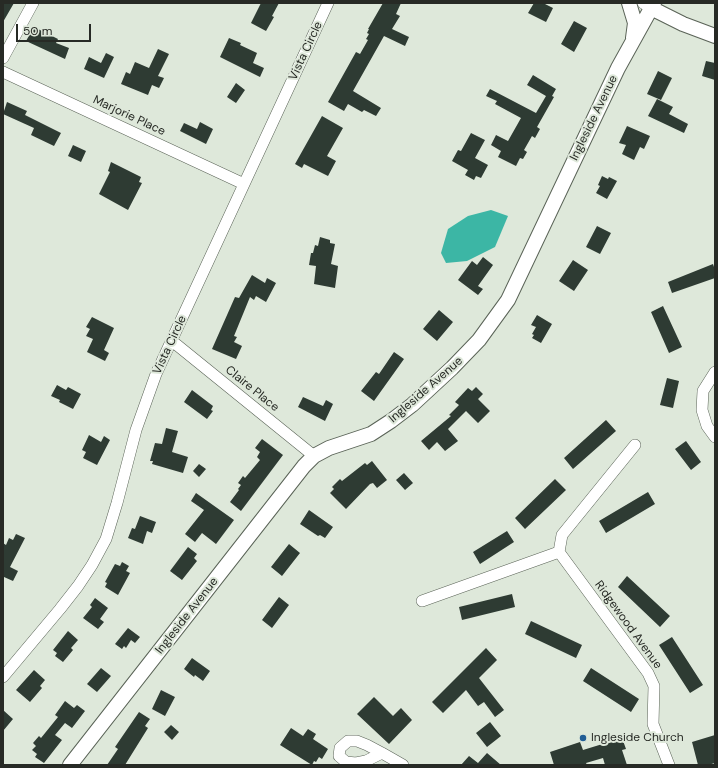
<!DOCTYPE html>
<html>
<head>
<meta charset="utf-8">
<style>
	body { margin:0 }
	#map { position:relative; width:718px; height:768px; overflow:hidden; background:#dee8da; font-family:"DM Sans",sans-serif }
	canvas { display:block }
	.frame { position:absolute; inset:0; border:4px solid #272a25; pointer-events:none }
	.scale { position:absolute; left:16px; top:24px; width:75px; height:18px; box-sizing:border-box; border:2px solid #272a25; border-top:0; padding-left:5px; font-size:12px; line-height:14px; white-space:nowrap; color:#272a25; -webkit-text-stroke:3px #dee8da; paint-order:stroke }
</style>
</head>
<body>
<div id="map">
<canvas width="718" height="768"></canvas>
<div class="frame"></div>
<div class="scale">50 m</div>
</div>
<script>
const ctx = document.querySelector('canvas').getContext('2d');
ctx.lineJoin = 'round';
function fillPath(path, color) { ctx.fillStyle = color; ctx.fill(path, 'evenodd'); }
const poly = rows => new Path2D(rows.map(r => 'M' + r).join(''));
function trace(path, color, width, dash) { ctx.strokeStyle = color; ctx.lineWidth = width; ctx.lineCap = dash ? 'butt' : 'round'; ctx.setLineDash(dash || []); ctx.stroke(path); }
function drawText(font, color, halo, rows, align = 'center') {
  ctx.font = font + ' "DM Sans",sans-serif'; ctx.lineWidth = 4; ctx.setLineDash([]); ctx.textBaseline = 'middle'; ctx.strokeStyle = halo; ctx.fillStyle = color; for (const [text, x, y, turn = 0] of rows) {
    ctx.save(); ctx.translate(x, y); ctx.rotate((+turn || 0) * Math.PI / 180); ctx.textAlign = isNaN(turn) ? turn : align; if (halo) ctx.strokeText(text, 0, 0); ctx.fillText(text, 0, 0); ctx.restore();
  }
}
fillPath(poly([
	[491,210,508,216,495,247,467,261,446,263,441,253,448,229,468,216]
]), '#3cb6a5');
fillPath(poly([
	[3,3,14,3,3,22],
	[261,3,279,3,272,16,274,17,266,31,251,23],
	[383,3,401,3,396,14,400,16,392,29,409,37,405,46,384,36,353,91,381,108,376,116,364,110,362,112,348,104,344,111,328,102,356,52,360,54,368,40,366,39,369,34,367,33,369,29,368,29],
	[534,3,543,3,553,8,546,22,528,13],
	[574,21,587,28,574,52,561,44],
	[34,27,58,39,56,43,69,48,65,59,26,41],
	[229,38,241,43,240,45,257,53,253,63,264,68,260,77,220,57],
	[158,49,169,54,158,76,164,78,159,88,152,85,148,95,121,84,126,72,130,74,135,62,149,68],
	[106,53,114,57,104,78,84,69,89,57,101,63],
	[706,61,715,63,715,80,702,76],
	[658,71,672,78,661,100,647,94],
	[533,75,556,89,552,96,554,97,537,127,540,129,535,138,532,136,524,150,527,152,523,159,520,158,516,166,498,157,501,151,491,145,496,135,508,141,521,118,495,104,497,101,486,96,490,89,536,113,546,96,527,85],
	[236,83,245,90,236,103,227,97],
	[657,99,673,107,669,114,688,124,684,133,648,116],
	[7,102,27,111,25,115,61,133,54,146,31,135,34,128,3,114],
	[322,116,343,128,327,156,336,161,328,176,304,164,302,168,295,164],
	[200,122,213,129,206,144,180,131,184,123,197,129],
	[627,126,650,136,644,149,640,147,634,160,622,154,626,145,619,143],
	[471,133,485,140,475,158,488,165,481,178,476,176,474,180,465,175,468,170,452,161,458,150,461,151],
	[73,145,86,151,81,162,68,156],
	[111,162,141,177,139,182,142,183,128,210,99,194,110,172,108,171],
	[602,176,608,179,609,177,617,181,607,199,596,193,600,186,598,185],
	[597,226,611,233,600,254,586,247],
	[320,237,330,240,330,243,335,244,331,264,338,266,335,288,314,284,316,266,309,265,311,253,313,253,315,245,318,246],
	[483,257,493,265,478,286,483,289,478,295,458,280,472,261,477,265],
	[573,260,588,270,574,291,559,281],
	[713,264,715,270,715,278,672,293,668,282],
	[252,275,265,283,267,278,276,283,266,302,256,296,254,300,250,297,234,336,237,337,234,342,242,346,236,359,212,349,235,297,239,298],
	[663,306,682,347,669,353,651,312],
	[439,310,453,322,437,341,423,329],
	[537,315,552,324,541,343,532,338,534,335,532,334,536,327,531,325],
	[92,317,114,328,104,350,109,353,105,361,87,352,93,339,86,336,90,329,86,327],
	[394,352,404,359,374,401,361,391,376,372,379,374],
	[667,378,679,381,673,408,660,405],
	[57,385,66,390,68,387,81,394,73,409,59,402,60,400,51,396],
	[476,387,483,394,478,399,490,411,478,423,466,411,448,429,458,441,445,451,437,442,429,450,421,441,451,416,449,415,459,405,455,402,468,388,472,391],
	[192,390,213,406,211,410,213,411,207,419,184,402],
	[303,397,323,406,326,400,333,404,325,421,298,407],
	[606,420,616,431,573,469,564,458],
	[166,428,178,431,172,452,188,457,183,473,152,464,153,461,150,461,155,443,162,444],
	[89,435,101,442,104,436,110,440,97,465,83,458,86,452,82,450],
	[262,439,283,455,241,511,230,502,239,490,238,489,241,485,238,483,243,476,245,478,260,460,257,457,260,452,255,448],
	[686,441,701,462,691,470,675,449],
	[372,461,387,480,377,488,373,483,370,484,346,509,330,493,334,489,332,487,340,479,342,481,365,463,367,465],
	[199,464,206,469,199,477,193,471],
	[404,473,413,483,405,490,396,480],
	[555,479,566,490,525,529,515,518],
	[648,492,655,504,606,533,599,521],
	[196,493,234,520,216,544,202,533,195,542,185,534,204,510,191,501],
	[309,510,333,527,325,538,320,535,318,536,300,524],
	[140,516,156,522,152,533,147,531,143,544,128,538,132,528,135,529],
	[507,531,514,542,480,564,473,552],
	[16,534,25,538,10,567,18,571,13,581,4,577,3,579,3,543,6,545,9,538,13,540],
	[289,544,300,553,282,576,271,567],
	[188,547,197,554,194,558,197,561,182,580,170,571],
	[122,562,129,566,126,571,130,573,118,595,105,587,107,583,105,582,115,564,120,566],
	[627,576,670,616,660,627,618,587],
	[512,594,515,607,462,620,459,607],
	[279,597,289,605,272,628,262,620],
	[95,598,108,608,100,619,104,622,98,629,83,618,92,607,90,605],
	[531,621,582,645,576,658,525,634],
	[128,628,140,637,135,643,131,640,126,648,124,646,122,649,115,644],
	[68,631,78,640,71,648,73,650,63,662,55,656,57,653,53,650],
	[672,637,703,685,690,693,659,645],
	[486,648,497,660,479,678,504,710,495,717,484,702,478,706,466,690,443,713,432,702],
	[192,658,210,671,203,681,195,675,194,677,184,669],
	[101,668,111,676,97,692,87,684],
	[591,668,639,699,631,712,583,681],
	[34,670,45,680,40,686,42,688,30,702,16,690],
	[161,690,175,697,165,716,152,709],
	[374,697,393,716,401,708,412,720,389,744,357,714],
	[65,701,74,708,77,705,85,711,72,728,65,723,55,735,62,740,44,763,35,757,37,754,32,750,36,746,33,743,39,736,41,738,58,717,55,715],
	[3,710,13,719,3,731],
	[139,712,150,719,145,726,148,728,125,765,107,765,118,749,115,747],
	[490,722,501,736,487,747,476,733],
	[171,725,179,732,172,740,164,732],
	[291,728,303,736,308,729,316,734,313,739,328,749,322,759,319,757,316,762,314,761,312,765,280,745],
	[715,735,715,763,708,765,698,765,692,742],
	[622,738,626,749,622,750,627,765,605,765,603,758,586,763,587,765,554,765,550,752,580,742,583,750],
	[487,753,501,765,461,765,469,756,478,763]
]), '#2e3b33');
const minor = poly([
	[643,3,651,8],
	[3,58,33,3],
	[3,72,244,184],
	[172,341,314,456],
	[715,372,703,391,702,410,707,426,715,437],
	[559,552,648,673,654,686,653,724,669,765],
	[422,601,559,552,562,535,635,445],
	[3,677,60,609,78,586,92,565,106,539,117,503,136,430,156,374,328,3],
	[382,753,366,761,356,763,346,762,339,756,340,748,348,741,357,741,367,745,382,753,403,765]
]);
const tertiary = poly([
	[629,3,635,23,633,38],
	[651,8,683,24,715,36],
	[70,765,304,466,314,456,329,448,371,434,391,421,412,405,452,368,479,340,508,300,618,68,654,3]
]);
trace(minor, '#5a6357', 12);
trace(tertiary, '#5a6357', 16);
trace(minor, '#fff', 11);
trace(tertiary, '#fff', 14);
for (const [x, y, r, color] of [
	[583,738,4,"#215e95"]
]) { const dot = new Path2D(); dot.arc(x, y, r, 0, 2 * Math.PI); ctx.fillStyle = color; ctx.fill(dot); trace(dot, '#dee8da', 1.5); }
drawText('12px', '#272a25', '#dee8da', [
	["Vista Circle",306,51,-65],
	["Marjorie Place",129,116,25],
	["Ingleside Avenue",594,118,-64],
	["Vista Circle",170,345,-65],
	["Claire Place",252,389,39],
	["Ingleside Avenue",426,390,-41],
	["Ingleside Avenue",187,616,-52],
	["Ridgewood Avenue",628,625,54]
]);
drawText('12px', '#272a25', '#dee8da', [
	["Ingleside Church",591,738]
], 'left');
</script>
</body>
</html>
